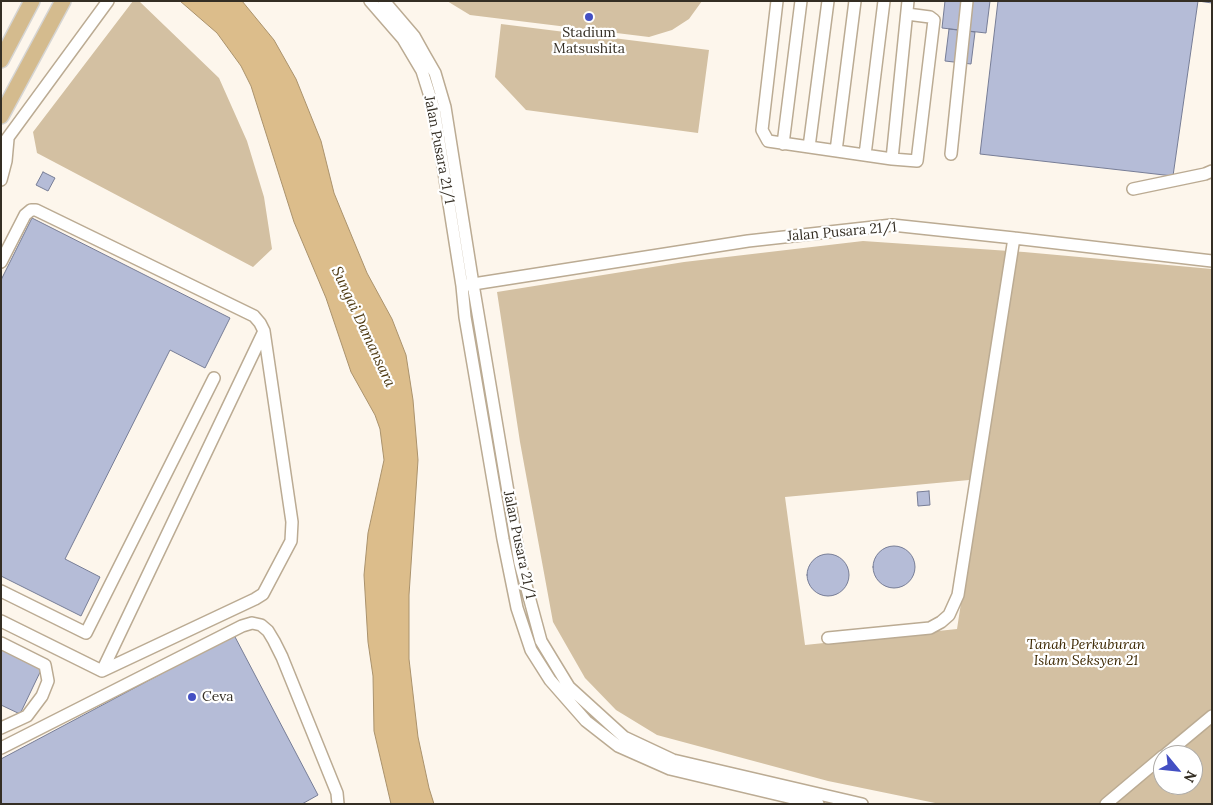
<!DOCTYPE html>
<html>
<head>
<meta charset="utf-8">
<style>
	body { margin:0 }
	#map { position:relative; width:1213px; height:805px; overflow:hidden; background:#fdf6ec; font-family:Lora,serif }
	canvas { display:block }
	.frame { position:absolute; inset:0; border:2px solid #342e24; pointer-events:none }
	.north { position:absolute; left:1153px; top:745px; width:50px; height:50px; box-sizing:border-box; background:#fff; border:1px solid #aeaba7; border-radius:50%; rotate:118deg; font-size:14px; font-weight:700; line-height:20px; text-align:center; color:#342e24 }
	.north::after { content:''; display:block; margin:auto; width:18px; height:22px; background:#434fc3; clip-path:polygon(50% 0,100% 100%,50% 72%,0 100%) }
</style>
</head>
<body>
<div id="map">
<canvas width="1213" height="805"></canvas>
<div class="frame"></div>
<div class="north">N</div>
</div>
<script>
const ctx = document.querySelector('canvas').getContext('2d');
ctx.lineJoin = 'round';
function fillPath(path, color) { ctx.fillStyle = color; ctx.fill(path, 'evenodd'); }
const poly = rows => new Path2D(rows.map(r => 'M' + r).join(''));
function trace(path, color, width, dash) { ctx.strokeStyle = color; ctx.lineWidth = width; ctx.lineCap = dash ? 'butt' : 'round'; ctx.setLineDash(dash || []); ctx.stroke(path); }
function drawText(font, color, halo, rows, align = 'center') {
  ctx.font = font + ' Lora,serif'; ctx.lineWidth = 4.5; ctx.setLineDash([]); ctx.textBaseline = 'middle'; ctx.strokeStyle = halo; ctx.fillStyle = color; for (const [text, x, y, turn = 0] of rows) {
    ctx.save(); ctx.translate(x, y); ctx.rotate((+turn || 0) * Math.PI / 180); ctx.textAlign = isNaN(turn) ? turn : align; if (halo) ctx.strokeText(text, 0, 0); ctx.fillText(text, 0, 0); ctx.restore();
  }
}
fillPath(poly([
	[133,1,139,1,219,78,247,141,264,197,272,249,253,267,37,153,33,132],
	[447,1,702,1,689,19,672,30,649,37,470,15],
	[501,24,709,50,698,133,526,110,495,77],
	[863,241,1024,252,1212,269,1212,804,940,804,828,781,657,735,616,710,585,678,553,622,520,442,497,292,684,262],
	[980,479,957,629,805,645,785,497],
	[1163,755,1193,755,1193,785,1163,785]
]), '#d3c0a2');
const water = poly([
	[180,1,242,1,274,40,296,79,321,141,334,193,343,215,367,273,392,319,406,355,413,400,418,460,409,595,409,659,418,737,429,788,434,804,391,804,374,731,373,676,368,642,364,575,368,533,384,460,380,429,375,415,351,372,326,298,294,222,251,86,241,66,217,33,180,1]
]);
fillPath(water, '#dcbd8b');
trace(water, '#aa926c', 1);
const building = poly([
	[945,1,990,1,986,33,942,28,945,1],
	[998,1,1212,1,1212,3,1198,1,1173,176,980,154,998,1],
	[949,29,975,32,971,64,945,61,949,29],
	[43,172,55,178,48,191,36,185,43,172],
	[32,218,230,318,205,368,170,350,65,559,100,577,81,616,1,576,1,280,32,218],
	[929,491,930,505,918,506,917,492,929,491],
	'873 567a21 21 0 1 1 42 0a21 21 0 1 1-42 0Z',
	'807 575a21 21 0 1 1 42 0a21 21 0 1 1-42 0Z',
	[234,635,318,795,302,804,1,804,1,759,234,635],
	[1,646,43,666,20,714,1,705,1,646]
]);
fillPath(building, '#b5bcd7');
trace(building, '#777d96', 1);
const minor = poly([
	[370,1,403,39,422,71,434,109,462,286,465,317,503,539,517,608,531,650,550,680,586,721,618,746,670,769,818,804],
	[384,1,414,36,424,54,435,73,445,107,473,284,520,563,541,641,569,687,624,737,673,760,862,804],
	[777,1,762,130,768,141,892,159,917,161,934,20,930,17,907,14],
	[783,144,801,1],
	[1,147,108,1],
	[809,147,828,1],
	[836,151,855,1],
	[951,154,967,1],
	[865,155,884,1],
	[892,159,908,1],
	[1,180,6,161,8,139],
	[1133,189,1205,174,1212,171],
	[1,262,25,215,31,210,36,210,254,316,260,323,264,331,292,522,291,541,263,594,255,599,102,671,1,621],
	[467,285,748,241,892,225,1014,238,1212,261],
	[1,591,86,633,214,378],
	[828,638,930,628,941,622,949,615,958,595,1014,238],
	[1,643,45,665,48,681,42,696,27,716,1,728],
	[102,671,264,331],
	[1,748,242,626,252,623,261,625,268,631,274,641,282,657,337,793,338,804],
	[1165,755,1212,716],
	[1106,804,1163,756]
]);
const major = poly([
	[1,60,32,1],
	[1,116,63,1]
]);
trace(minor, '#bbab93', 14);
trace(major, '#d6d5d3', 18);
trace(minor, '#fff', 11);
trace(major, '#d4bb8e', 15);
for (const [x, y, r, color] of [
	[589,17,5,"#434fc3"],
	[192,697,5,"#434fc3"]
]) { const dot = new Path2D(); dot.arc(x, y, r, 0, 2 * Math.PI); ctx.fillStyle = color; ctx.fill(dot); trace(dot, '#fff', 2); }
drawText('14px', '#342e24', '#fff', [
	["Stadium",589,33],
	["Matsushita",589,49],
	["Ceva",202,697,"left"]
]);
drawText('14px', '#342e24', '#fff', [
	["Jalan Pusara 21/1",439,150,79],
	["Jalan Pusara 21/1",842,232,-5],
	["Jalan Pusara 21/1",519,545,78]
]);
drawText('italic 14px', '#3c2700', '#fff', [
	["Tanah Perkuburan",1086,645],
	["Islam Seksyen 21",1086,661]
]);
drawText('italic 15px', '#4e3911', '#fff', [
	["Sungai Damansara",363,327,65]
]);
</script>
</body>
</html>
